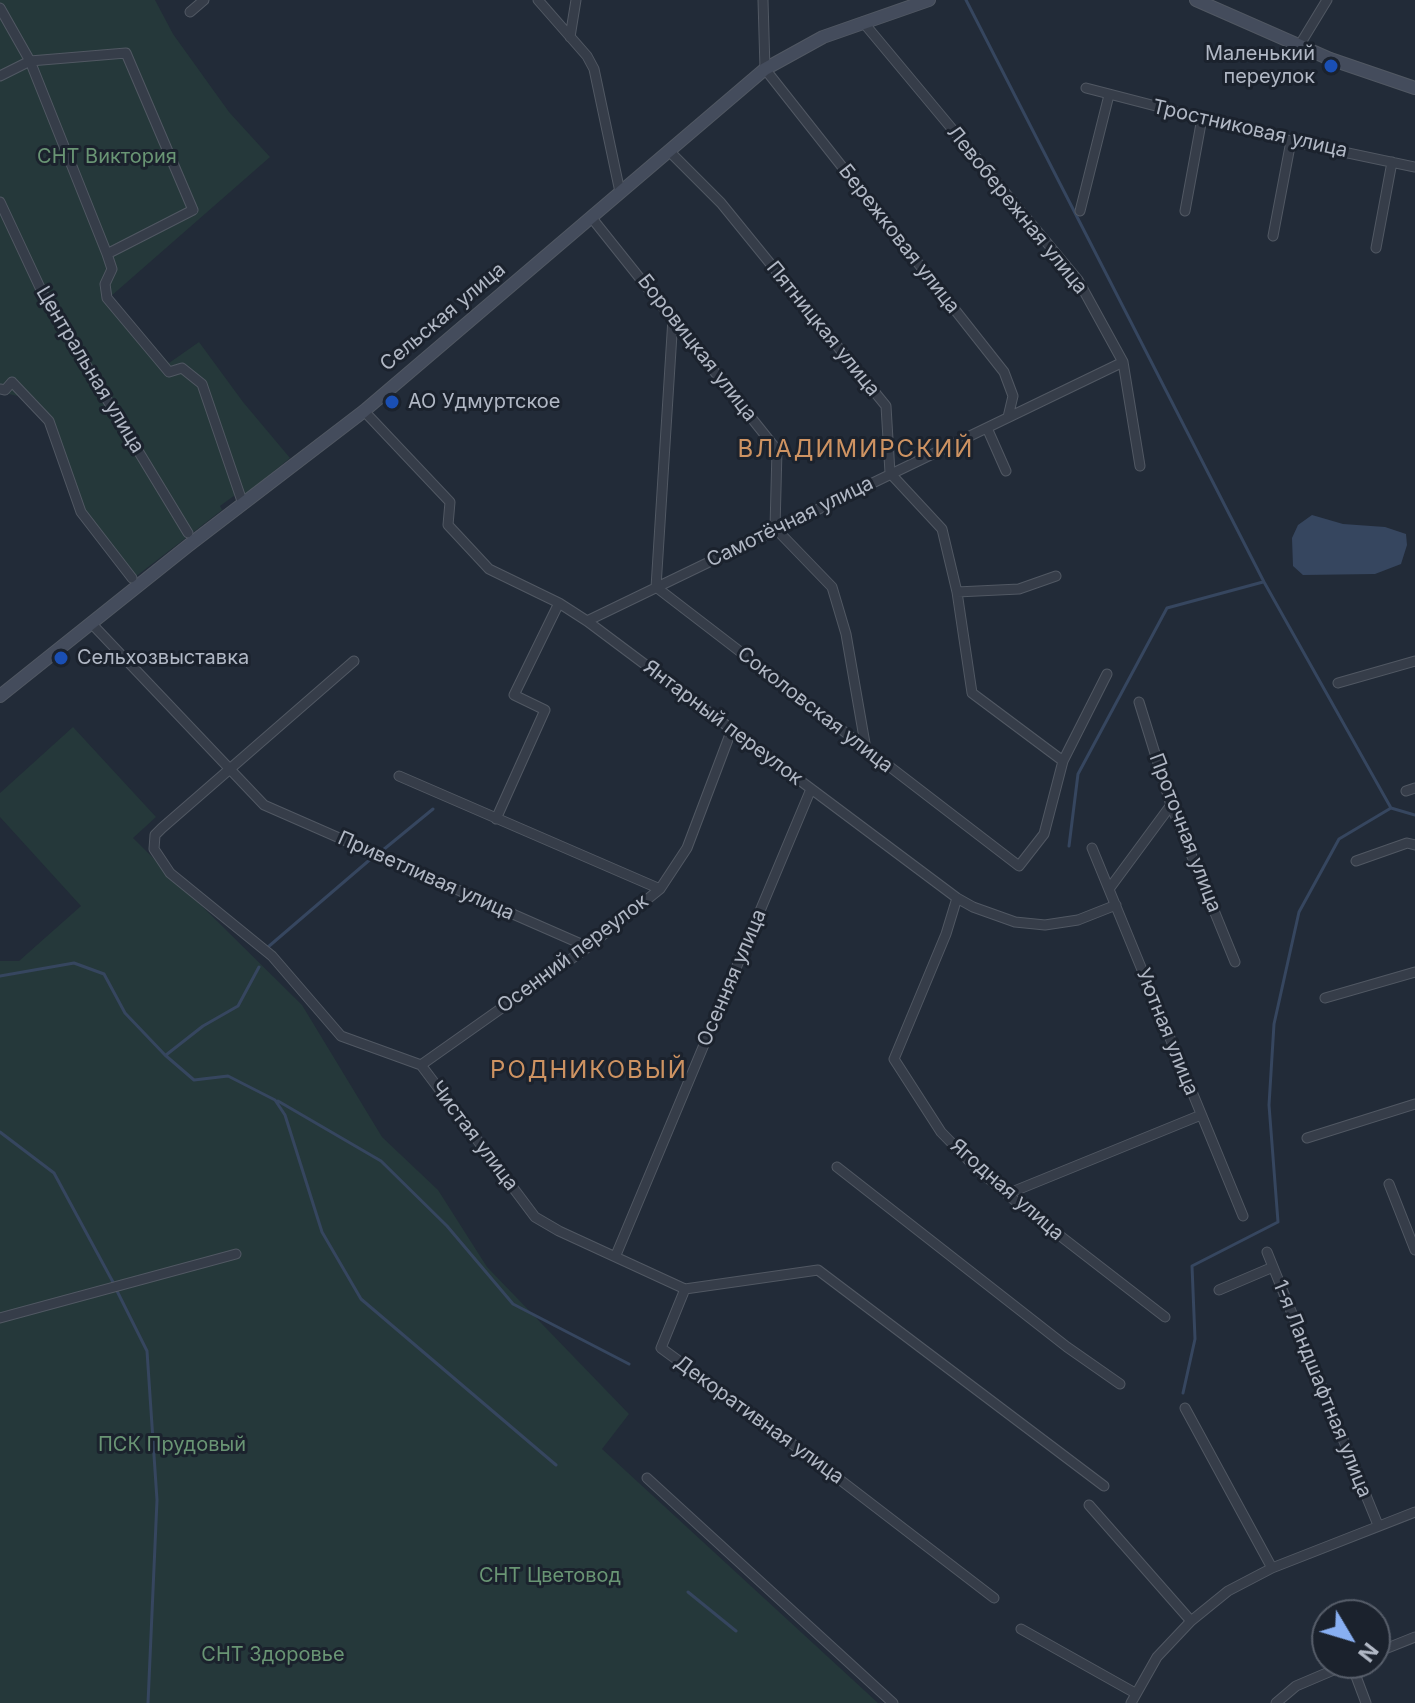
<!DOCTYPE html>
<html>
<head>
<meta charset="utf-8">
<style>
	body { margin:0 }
	#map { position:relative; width:1415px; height:1703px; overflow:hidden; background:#222b38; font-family:Inter,sans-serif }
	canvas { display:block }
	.north { position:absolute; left:1311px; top:1599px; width:80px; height:80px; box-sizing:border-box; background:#1b222d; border:2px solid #575e6a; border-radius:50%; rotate:128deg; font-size:22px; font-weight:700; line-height:32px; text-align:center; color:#b1b8c5 }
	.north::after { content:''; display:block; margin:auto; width:28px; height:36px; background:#88aff2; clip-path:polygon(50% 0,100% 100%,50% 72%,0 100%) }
</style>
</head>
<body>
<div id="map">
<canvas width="1415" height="1703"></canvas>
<div class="north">N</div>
</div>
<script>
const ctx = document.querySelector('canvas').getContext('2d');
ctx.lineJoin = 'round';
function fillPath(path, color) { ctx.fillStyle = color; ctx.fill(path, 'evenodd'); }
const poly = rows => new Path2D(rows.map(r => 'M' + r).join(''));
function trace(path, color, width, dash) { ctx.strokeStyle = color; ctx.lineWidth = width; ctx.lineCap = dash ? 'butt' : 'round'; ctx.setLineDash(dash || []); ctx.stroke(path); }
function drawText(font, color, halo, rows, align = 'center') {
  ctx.font = font + ' Inter,sans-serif'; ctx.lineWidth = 6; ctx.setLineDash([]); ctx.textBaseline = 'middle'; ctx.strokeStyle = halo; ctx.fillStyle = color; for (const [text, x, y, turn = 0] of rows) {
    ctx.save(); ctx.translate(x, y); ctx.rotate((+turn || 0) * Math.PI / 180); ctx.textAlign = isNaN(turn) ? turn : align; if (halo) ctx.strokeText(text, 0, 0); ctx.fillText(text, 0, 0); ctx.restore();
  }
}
fillPath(poly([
	[0,0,155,0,173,34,229,112,270,157,110,297,169,363,199,342,243,402,290,458,245,495,242,490,220,506,222,510,130,581,77,513,45,424,22,397,0,392],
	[73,727,156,817,133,838,302,1005,382,1137,438,1190,487,1267,629,1414,602,1449,878,1703,0,1703,0,961,19,961,81,906,0,817,0,793]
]), '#25383a');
fillPath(poly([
	[1312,515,1343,524,1385,527,1406,534,1407,545,1401,564,1375,574,1303,575,1293,566,1292,538,1298,525]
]), '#36465f');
trace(poly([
	[966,0,1264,582,1391,808,1415,815],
	[1069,846,1078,774,1167,608,1263,582],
	[383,850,433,809],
	[268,947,373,857],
	[0,976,74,963,104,974,125,1013,165,1055,194,1080,228,1076,275,1100,285,1115,322,1232,361,1299,556,1465],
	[166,1055,203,1026,238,1006,259,967],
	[278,1101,381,1161,447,1226,513,1304,629,1364],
	[0,1132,54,1173,114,1284],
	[117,1291,147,1351,157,1500,148,1703],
	[1183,1393,1195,1339,1192,1266,1278,1222,1269,1105,1274,1024,1299,912,1339,839,1391,808],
	[688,1592,736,1631]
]), '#36465f', 3);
const street = poly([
	[538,0,587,56,594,69,620,192],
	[763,0,765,69,1004,372,1013,396,1008,417],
	[0,8,30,61,107,254,112,269,105,284,107,298,169,372,182,368,202,384,243,504],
	[190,12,204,0],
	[863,22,1078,280,1123,362,1140,466],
	[570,37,576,0],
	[1299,46,1327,0],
	[0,76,30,61,126,53,193,210,107,254],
	[1086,88,1291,141,1415,167],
	[669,151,721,203,886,406,890,473,942,529,957,592,972,693,1063,761],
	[0,202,43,294,188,533],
	[1080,211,1109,95],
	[1185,211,1202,118],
	[591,217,777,450,775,528,832,587,846,634,866,749],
	[1273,236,1291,141],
	[1376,248,1392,162],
	[673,318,656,587,1019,866,1044,834,1063,761,1107,674],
	[0,389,5,390,12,382,49,421,81,512,132,578],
	[364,411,450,502,448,525,489,569,559,603],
	[987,428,1006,471],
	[957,592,1019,589,1056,576],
	[587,621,1123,362],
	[92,624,264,805,588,947],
	[354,661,162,828,155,835,154,849,170,873,272,956,341,1036,421,1065,535,1217,559,1231,685,1289],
	[1338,683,1415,661],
	[1139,702,1171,805,1235,962],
	[399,776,660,889],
	[1406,791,1415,788],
	[496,819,545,710,514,695,559,603,587,621,957,898,973,907,1015,922,1045,925,1078,920,1116,905],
	[1092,848,1243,1216],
	[1356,861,1407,843,1415,845],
	[1109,889,1171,805],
	[957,898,946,934,894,1059,941,1132,977,1169,1019,1204,1165,1317],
	[1325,998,1415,972],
	[421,1065,588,947,660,889,687,848,732,729],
	[1307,1138,1415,1104],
	[837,1167,1067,1347,1120,1384],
	[1389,1184,1415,1250],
	[1007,1194,1201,1115],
	[1267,1252,1378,1525],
	[616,1255,811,789],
	[685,1289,818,1270,1104,1486],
	[685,1289,661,1348,813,1459,994,1598],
	[1219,1290,1273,1267],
	[0,1318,236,1254],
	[1185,1408,1272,1568],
	[647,1478,893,1703],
	[1089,1505,1191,1621],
	[1021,1629,1135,1693],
	[1375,1653,1415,1637],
	[1351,1663,1366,1703],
	[1131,1703,1157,1657,1191,1621,1228,1591,1272,1568,1415,1512],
	[1276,1703,1296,1686,1350,1663]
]);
const secondary = poly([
	[1196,0,1330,59,1415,88],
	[0,696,189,545,364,411,765,69,823,37,929,0]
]);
trace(street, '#515863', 11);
trace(secondary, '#515863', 14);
trace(street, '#363d49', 9);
trace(secondary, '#444c5c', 12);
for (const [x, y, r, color] of [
	[1331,66,8,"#1a4fb4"],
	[392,402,8,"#1a4fb4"],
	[61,658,8,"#1a4fb4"]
]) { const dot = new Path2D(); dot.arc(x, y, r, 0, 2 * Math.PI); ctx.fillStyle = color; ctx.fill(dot); trace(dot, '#1b222d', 3); }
drawText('20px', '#b1b8c5', '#1b222d', [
	["Маленький",1315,54,"right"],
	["переулок",1315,77,"right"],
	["АО Удмуртское",408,402],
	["Сельхозвыставка",77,658]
], 'left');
drawText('20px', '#b1b8c5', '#1b222d', [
	["Тростниковая улица",1250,129,13],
	["Левобережная улица",1017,210,51],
	["Бережковая улица",899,239,52],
	["Сельская улица",443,317,-40],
	["Пятницкая улица",823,329,51],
	["Боровицкая улица",697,348,52],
	["Центральная улица",90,370,59],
	["Самотёчная улица",790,522,-26],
	["Соколовская улица",815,710,38],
	["Янтарный переулок",723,723,37],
	["Проточная улица",1185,833,69],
	["Приветливая улица",426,876,24],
	["Осенний переулок",573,954,-37],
	["Осенняя улица",732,978,-67],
	["Уютная улица",1167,1032,68],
	["Чистая улица",474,1136,53],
	["Ягодная улица",1007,1190,41],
	["1-я Ландшафтная улица",1322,1389,68],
	["Декоративная улица",759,1420,36]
]);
drawText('20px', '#699574', '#1b222d', [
	["СНТ Виктория",107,157],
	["ПСК Прудовый",172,1445],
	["СНТ Цветовод",550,1576],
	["СНТ Здоровье",273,1655]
]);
ctx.letterSpacing = '2px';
drawText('24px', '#ce9362', '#1b222d', [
	["ВЛАДИМИРСКИЙ",856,450],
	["РОДНИКОВЫЙ",589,1071]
]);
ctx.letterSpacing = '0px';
</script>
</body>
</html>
